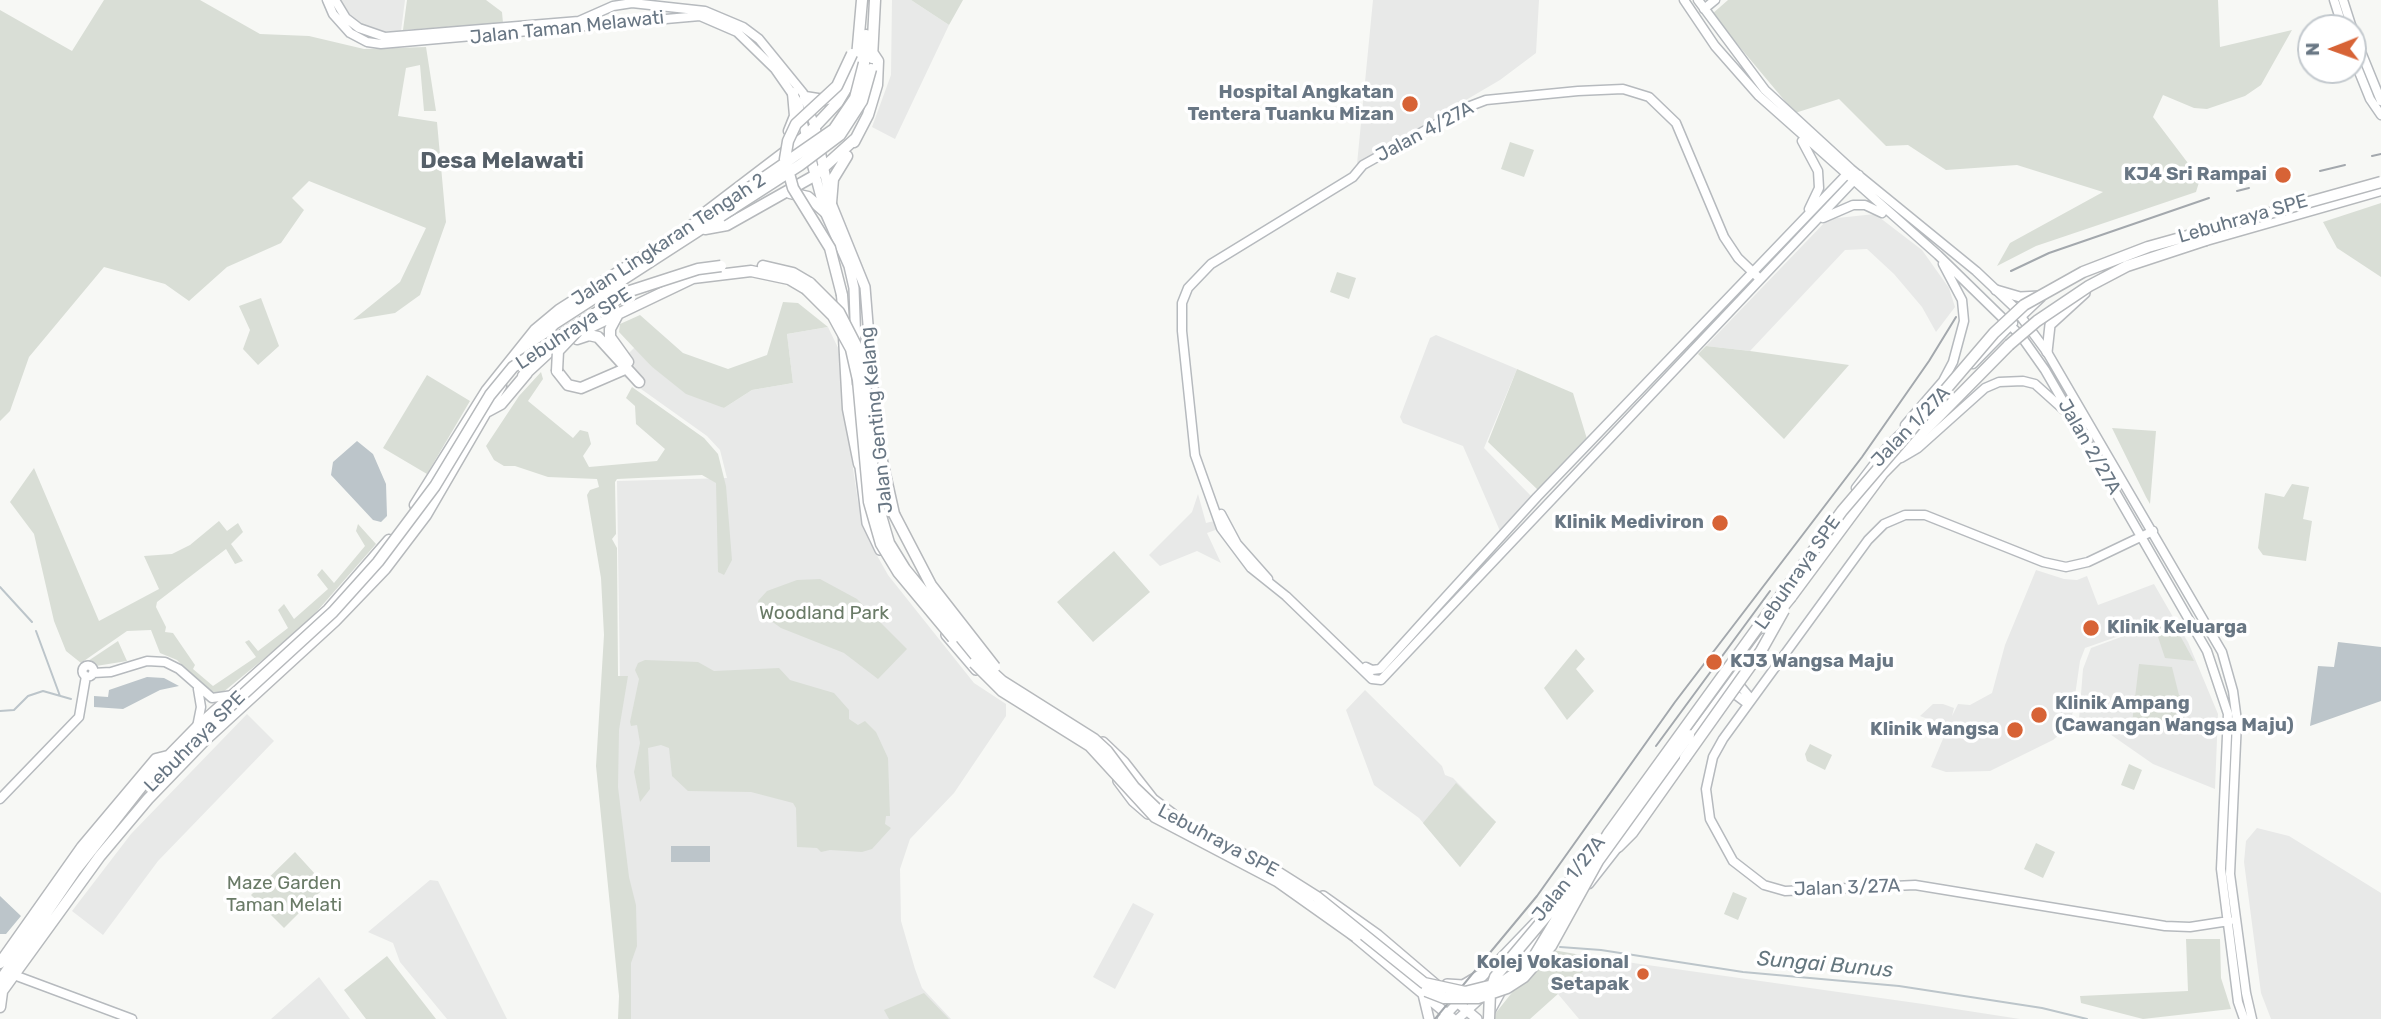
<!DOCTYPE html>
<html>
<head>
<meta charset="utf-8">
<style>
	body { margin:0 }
	#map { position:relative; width:2381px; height:1019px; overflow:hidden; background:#f7f8f5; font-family:Rubik,sans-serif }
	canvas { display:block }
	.north { position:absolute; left:2297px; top:14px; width:70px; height:70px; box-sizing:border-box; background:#fff; border:2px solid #c3c9ce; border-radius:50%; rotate:269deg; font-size:19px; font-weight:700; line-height:28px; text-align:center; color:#697784 }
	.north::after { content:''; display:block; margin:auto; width:24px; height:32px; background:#d76336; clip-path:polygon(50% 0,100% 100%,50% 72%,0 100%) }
</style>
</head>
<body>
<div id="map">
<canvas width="2381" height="1019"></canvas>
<div class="north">N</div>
</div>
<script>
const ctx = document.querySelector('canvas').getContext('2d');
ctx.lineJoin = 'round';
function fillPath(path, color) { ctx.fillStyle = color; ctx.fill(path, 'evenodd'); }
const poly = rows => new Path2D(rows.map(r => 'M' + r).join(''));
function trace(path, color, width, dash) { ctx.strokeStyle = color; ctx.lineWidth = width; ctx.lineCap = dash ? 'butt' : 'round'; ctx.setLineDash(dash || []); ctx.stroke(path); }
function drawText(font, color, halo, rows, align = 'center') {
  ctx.font = font + ' Rubik,sans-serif'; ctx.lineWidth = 7; ctx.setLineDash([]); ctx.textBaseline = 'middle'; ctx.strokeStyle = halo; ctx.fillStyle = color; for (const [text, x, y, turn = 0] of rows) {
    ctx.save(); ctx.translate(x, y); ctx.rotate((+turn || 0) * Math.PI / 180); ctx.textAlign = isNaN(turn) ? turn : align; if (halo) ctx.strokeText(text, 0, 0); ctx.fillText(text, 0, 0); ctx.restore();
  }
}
fillPath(poly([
	[340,0,405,0,401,31,372,32,357,24],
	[892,0,911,0,949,25,895,139,872,127,891,75],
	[1373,0,1539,0,1536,53,1500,80,1357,164],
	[1875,214,1922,250,1949,288,1955,307,1936,332,1922,307,1894,274,1867,249,1845,250,1750,351,1706,346,1828,219],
	[828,327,841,354,847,428,858,502,869,541,888,575,974,683,1006,704,1006,716,954,793,910,839,900,869,901,921,915,969,922,988,951,1019,629,1019,613,787,620,683,617,481,727,478,720,450,707,436,613,369,635,347,651,366,724,408,752,390,793,383,787,334],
	[1436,335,1517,369,1484,448,1532,497,1500,531,1463,446,1403,423,1400,417,1430,338],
	[1198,494,1206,523,1214,521,1218,529,1207,533,1221,563,1197,551,1160,566,1149,555,1192,512],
	[2036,570,2064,579,2077,580,2087,576,2098,605,2154,584,2173,617,2085,648,2080,661,2072,716,2065,730,2053,740,1990,771,1946,772,1931,767,1948,727,1920,716,1933,704,1943,704,1954,708,1952,716,1958,704,1970,705,1992,693,2005,645],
	[2173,618,2188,642,2218,714,2215,789,2153,764,2107,732,2079,719,2083,669,2091,648],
	[1365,690,1442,766,1445,775,1453,778,1496,822,1460,867,1419,818,1374,785,1346,710],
	[247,714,274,741,158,861,103,935,72,911,131,834],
	[2257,828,2289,836,2381,893,2381,1019,2271,1019,2261,993,2244,862,2246,841],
	[430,880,438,881,507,1019,447,1019,400,962,393,943,368,932],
	[1133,903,1154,914,1115,989,1093,977],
	[1598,958,1923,1004,2020,1019,1579,1019,1558,994],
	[319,977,350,1019,271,1019]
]), '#e8e9e8');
fillPath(poly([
	[104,0,200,0,260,34,309,36,364,49,426,47,436,111,424,111,420,65,406,68,398,116,437,122,446,222,420,295,395,313,353,320,400,282,426,228,309,181,292,198,304,210,281,243,227,267,189,301,165,284,104,267,29,357,10,411,0,421,0,10,72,51],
	[407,0,486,0,502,12,503,23,403,30],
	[911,0,963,0,949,25],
	[1728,0,2218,0,2220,47,2292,30,2261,85,2245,96,2207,109,2194,108,2163,95,2153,117,2200,179,2196,192,2036,246,1997,266,2010,243,2103,192,2017,165,1946,170,1908,145,1886,146,1839,99,1795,113,1712,14],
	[1510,142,1534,150,1524,177,1501,169],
	[2381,203,2381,277,2337,248,2323,222],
	[1337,272,1356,278,1349,299,1330,292],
	[261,298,279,346,258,365,243,349,250,330,239,306],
	[783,302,798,303,828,327,787,334,793,383,752,390,724,408,686,394,651,366,619,332,620,324,640,315,683,353,728,369,767,355],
	[1706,346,1750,351,1849,365,1784,439,1698,354],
	[1517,369,1573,393,1587,439,1538,490,1488,442],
	[541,372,543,379,528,401,573,438,580,430,588,432,591,444,583,456,589,467,657,461,665,449,636,424,635,406,626,398,632,387,704,438,718,454,726,486,732,560,724,575,718,572,716,483,702,475,617,479,615,482,616,534,612,539,617,548,618,676,628,676,619,730,618,787,629,877,636,905,637,946,631,963,631,1019,618,1019,619,996,596,766,604,635,601,578,587,495,590,490,599,487,597,479,548,477,515,466,504,466,494,460,486,446,519,396],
	[427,375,470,401,427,474,383,448],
	[2112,428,2156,431,2150,504,2146,497],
	[34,468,99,621,159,589,144,556,172,554,190,545,219,521,227,531,238,523,243,532,231,544,243,561,235,564,226,549,157,602,156,607,166,627,165,632,173,633,195,665,193,669,213,686,256,657,245,642,249,640,258,651,288,628,278,610,284,604,294,619,328,589,317,575,322,569,334,583,365,546,356,531,358,524,376,544,304,626,222,693,207,691,177,660,160,653,151,630,127,631,81,663,66,651,54,621,34,534,10,502],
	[2292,484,2309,487,2303,519,2312,521,2306,561,2263,555,2258,548,2265,493,2284,497],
	[1114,551,1150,592,1093,642,1057,602],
	[820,579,857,599,907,649,878,679,844,653,781,628,760,613,758,601,767,591,797,580],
	[2172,621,2194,661,2165,658,2155,628],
	[118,641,127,661,96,666,88,661],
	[1576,649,1585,659,1576,669,1594,691,1567,720,1544,688],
	[645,660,698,662,714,671,779,668,790,680,834,693,849,710,849,719,858,725,865,721,876,732,888,758,890,816,886,816,885,824,891,828,872,849,862,852,830,850,821,852,817,848,797,847,796,808,793,803,751,792,688,791,672,776,669,748,661,745,648,748,650,789,640,802,634,772,640,743,637,725,631,726,630,722,639,679,635,670,638,663],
	[2139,664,2172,667,2179,695,2191,703,2180,727,2132,723],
	[1810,744,1832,755,1825,770,1807,761,1805,754],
	[2129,764,2142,770,2134,790,2121,785],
	[1456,783,1496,822,1460,867,1423,823],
	[2036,843,2055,852,2043,878,2024,869],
	[295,852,326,886,284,928,251,895],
	[1733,892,1747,898,1738,920,1724,914],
	[2186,939,2220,939,2221,978,2231,1009,2143,1019,2081,1003,2080,996,2188,991],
	[1553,950,1598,958,1530,1019,1491,1019,1514,990],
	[387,956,436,1019,366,1019,344,990],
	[924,993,949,1019,889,1019,884,1010]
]), '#d9ded6');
fillPath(poly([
	[357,441,373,454,386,484,387,516,381,522,373,520,331,475,333,462],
	[2338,642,2381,647,2381,701,2310,726,2318,666,2334,667],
	[147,677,164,678,179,686,160,690,123,709,94,707,94,696,108,697,109,690],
	[671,846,710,846,710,862,671,862],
	[0,896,21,916,6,934,0,934]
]), '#bcc5ca');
trace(poly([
	[0,587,32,622],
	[36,631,60,696],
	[0,711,14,710,28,696,43,691,71,699],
	[1560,947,1601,950,1743,972,1899,986,2042,1008,2087,1019]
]), '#bcc5ca', 2);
const secondary = poly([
	[327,0,333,14,350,33,367,42,381,44,700,16,737,32,775,69,798,102,806,136],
	[335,0,346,18,359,28,385,37,579,21,613,6,632,3,705,11,743,27,759,39,803,93,815,127],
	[1684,0,1715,46,1759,96,1938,255,2021,336,2045,370,2207,651,2228,714,2221,869,2238,1002,2244,1019],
	[1698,0,1765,90,1851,169,1976,271,2013,306,2047,352,2222,652,2233,691,2237,721,2230,874,2246,993,2252,1019],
	[2334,0,2343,28],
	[2343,0,2352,28],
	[1704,9,1715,0],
	[2353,32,2381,101],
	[2353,57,2370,99,2381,115],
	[1802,141,1818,171,1819,188,1809,209],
	[1823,218,1853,205,1865,205,1882,213],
	[1760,279,1738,258,1724,237,1676,123,1649,97,1623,89,1578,91,1486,100,1465,108,1363,165,1353,177,1211,264,1188,288,1182,303,1182,331,1195,455,1221,528,1251,568,1286,596,1372,679,1381,680,1859,175],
	[1973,364,2013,323],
	[1905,425,1943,381,1953,362,1964,321,1962,300,1943,264],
	[1901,458,1918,448,1985,388,1999,382,2023,381,2035,384,2064,410],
	[1856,488,1888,446,1911,424],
	[1221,514,1237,544,1268,579],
	[2153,531,2088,562,2066,567,2043,562,1925,515,1905,515,1884,524,1868,540,1723,739,1713,757,1706,789,1710,819,1733,861,1764,885,1785,891,1915,885,2165,926,2190,927,2229,921],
	'82.5 671a5.5 5.5 0 1 1 11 0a5.5 5.5 0 1 1-11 0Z',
	[1366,667,1372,670,1380,669,1537,497,1848,173],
	[93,673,111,672,147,661,165,662,179,669,212,698,233,695],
	[1736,681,1751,699],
	[1726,695,1736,695,1748,704],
	[197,727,201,707,198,689],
	[1689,740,1764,638],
	[0,799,79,717,86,676],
	[1589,884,1618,847,1654,791],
	[1511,969,1541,938],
	[14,975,132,1019],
	[1442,1019,1539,918],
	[1458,1019,1482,997]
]);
const primary = poly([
	[815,127,831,203,865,287,878,449],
	[809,152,825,212,849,266,854,288,856,347],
	[1996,290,2020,297,2040,296],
	[2021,316,2040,298],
	[2047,352,2050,325,2085,293],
	[854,389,858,441],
	[859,459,867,523,880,550],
	[879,463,883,512],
	[946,635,976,670],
	[1103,742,1124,762,1153,799,1173,814],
	[1118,781,1133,801,1148,814],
	[1323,896,1378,935,1439,987],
	[1350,933,1453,1019],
	[1447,984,1463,985,1490,969],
	[1423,994,1429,1019],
	[1450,996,1477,1019],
	[1489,1013,1515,965]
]);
const highway = poly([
	[872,58,875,0],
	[864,63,866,35],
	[805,97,824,100,842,94],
	[789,131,795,116,793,93],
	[854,142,868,115,877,85,878,61,872,52],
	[790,193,808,197,825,212],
	[831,203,833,179,847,156],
	[701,216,806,136,838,102,847,87,857,57,862,0],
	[705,229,727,225,814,176,855,139],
	[2206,240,2381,190],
	[763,266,793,273,810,283],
	[842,295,844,322],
	[618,314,610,329,610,337,628,362],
	[844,337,848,409,859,464],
	[577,339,589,335,598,337,639,382],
	[518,362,554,324,721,216],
	[557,371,568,385,581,388,625,369],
	[523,376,550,351,576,334,693,278,751,271,789,279,806,289],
	[488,411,501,404,527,373],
	[878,443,894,514],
	[415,505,487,390,535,330,559,310,733,199],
	[1791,597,1883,473,2009,345],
	[165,769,219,716],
	[1618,847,1632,833,1685,758],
	[0,963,82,847,156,759,168,756],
	[0,981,75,871,153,772,197,727,328,610,389,540],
	[0,994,100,856,148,799,204,741,335,621,385,569,426,515,501,386],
	[0,1007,2,992]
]);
trace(secondary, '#b6babe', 11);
trace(primary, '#b7babe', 12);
trace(highway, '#b6b9bc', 13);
trace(secondary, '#fff', 8);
trace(primary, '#fff', 9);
trace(highway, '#fff', 10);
trace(poly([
	[2372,156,2381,154],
	[2320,171,2345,165],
	[2237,191,2249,188],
	[2011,271,2049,253,2209,198],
	[1656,746,1770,591],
	[1435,1019,1537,896,1675,702,1862,457,1929,361,1956,317]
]), '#a3a8ad', 2);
const highwayBridge = poly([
	[733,199,834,129,855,98,864,63],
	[721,216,800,165,840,135,862,101,871,69],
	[810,283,839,312,860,353,865,380,875,495,889,543,905,569,980,661,1002,681,1094,739,1107,751,1134,787,1159,811,1279,873,1317,897,1424,983,1465,992,1501,983,1530,963,1608,834,1842,511,1994,333,2024,305,2083,272,2148,247,2381,182],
	[806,289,833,316,851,349,858,380,869,502,881,544,898,572,953,638],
	[842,295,830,248,793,188,785,159,788,141,796,124,837,86,852,54],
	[2009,345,2037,321,2089,286,2127,266,2206,240],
	[557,371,558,351,577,331],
	[894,514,931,585,995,667],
	[1778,613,1791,597],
	[974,663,1002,691,1090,746,1155,817,1277,881,1356,937],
	[225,711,333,612,378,562,435,486,490,395,513,367,630,291,698,269,721,266],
	[1685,758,1761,651,1784,610],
	[1426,991,1444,998,1478,998,1507,988,1524,977,1551,946,1598,861,1689,735],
	[1489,1019,1490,992,1495,977,1548,914,1598,838]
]);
trace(highwayBridge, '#b6b9bc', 13, []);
trace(highwayBridge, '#fff', 10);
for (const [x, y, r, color] of [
	[1410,104,9,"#d76336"],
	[2283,175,9,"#d76336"],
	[1720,523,9,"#d76336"],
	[2091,628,9,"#d76336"],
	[1714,662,9,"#d76336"],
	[2039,715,9,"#d76336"],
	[2015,730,9,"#d76336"],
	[1643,974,7,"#d76336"]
]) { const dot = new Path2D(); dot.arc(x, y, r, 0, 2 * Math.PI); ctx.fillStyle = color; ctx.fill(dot); trace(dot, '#fff', 2.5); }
drawText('19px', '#697784', '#fff', [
	["Jalan Taman Melawati",567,28,-6],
	["Jalan 4/27A",1425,132,-28],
	["Lebuhraya SPE",2243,219,-16],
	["Jalan Lingkaran Tengah 2",669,240,-33],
	["Lebuhraya SPE",574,329,-33],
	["Jalan Genting Kelang",877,420,-96],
	["Jalan 1/27A",1911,427,-46],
	["Jalan 2/27A",2089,447,60],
	["Lebuhraya SPE",1798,573,-55],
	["Lebuhraya SPE",195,742,-45],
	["Lebuhraya SPE",1218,841,28],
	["Jalan 1/27A",1569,879,-51],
	["Jalan 3/27A",1847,888,-2]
]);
drawText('bold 19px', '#697784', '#fff', [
	["Hospital Angkatan",1394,93],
	["Tentera Tuanku Mizan",1394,115],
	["KJ4 Sri Rampai",2267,175],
	["Klinik Mediviron",1704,523],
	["Klinik Keluarga",2107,628,"left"],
	["KJ3 Wangsa Maju",1730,662,"left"],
	["Klinik Ampang",2055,704,"left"],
	["(Cawangan Wangsa Maju)",2055,726,"left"],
	["Klinik Wangsa",1999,730],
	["Kolej Vokasional",1629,963],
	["Setapak",1629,985]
], 'right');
drawText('19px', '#6a7b67', '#fff', [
	["Woodland Park",824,614],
	["Maze Garden",284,884],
	["Taman Melati",284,906]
]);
drawText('italic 21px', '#65777f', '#fff', [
	["Sungai Bunus",1825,965,5]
]);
drawText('bold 23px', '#566069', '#fff', [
	["Desa Melawati",502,161]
]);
</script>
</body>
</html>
